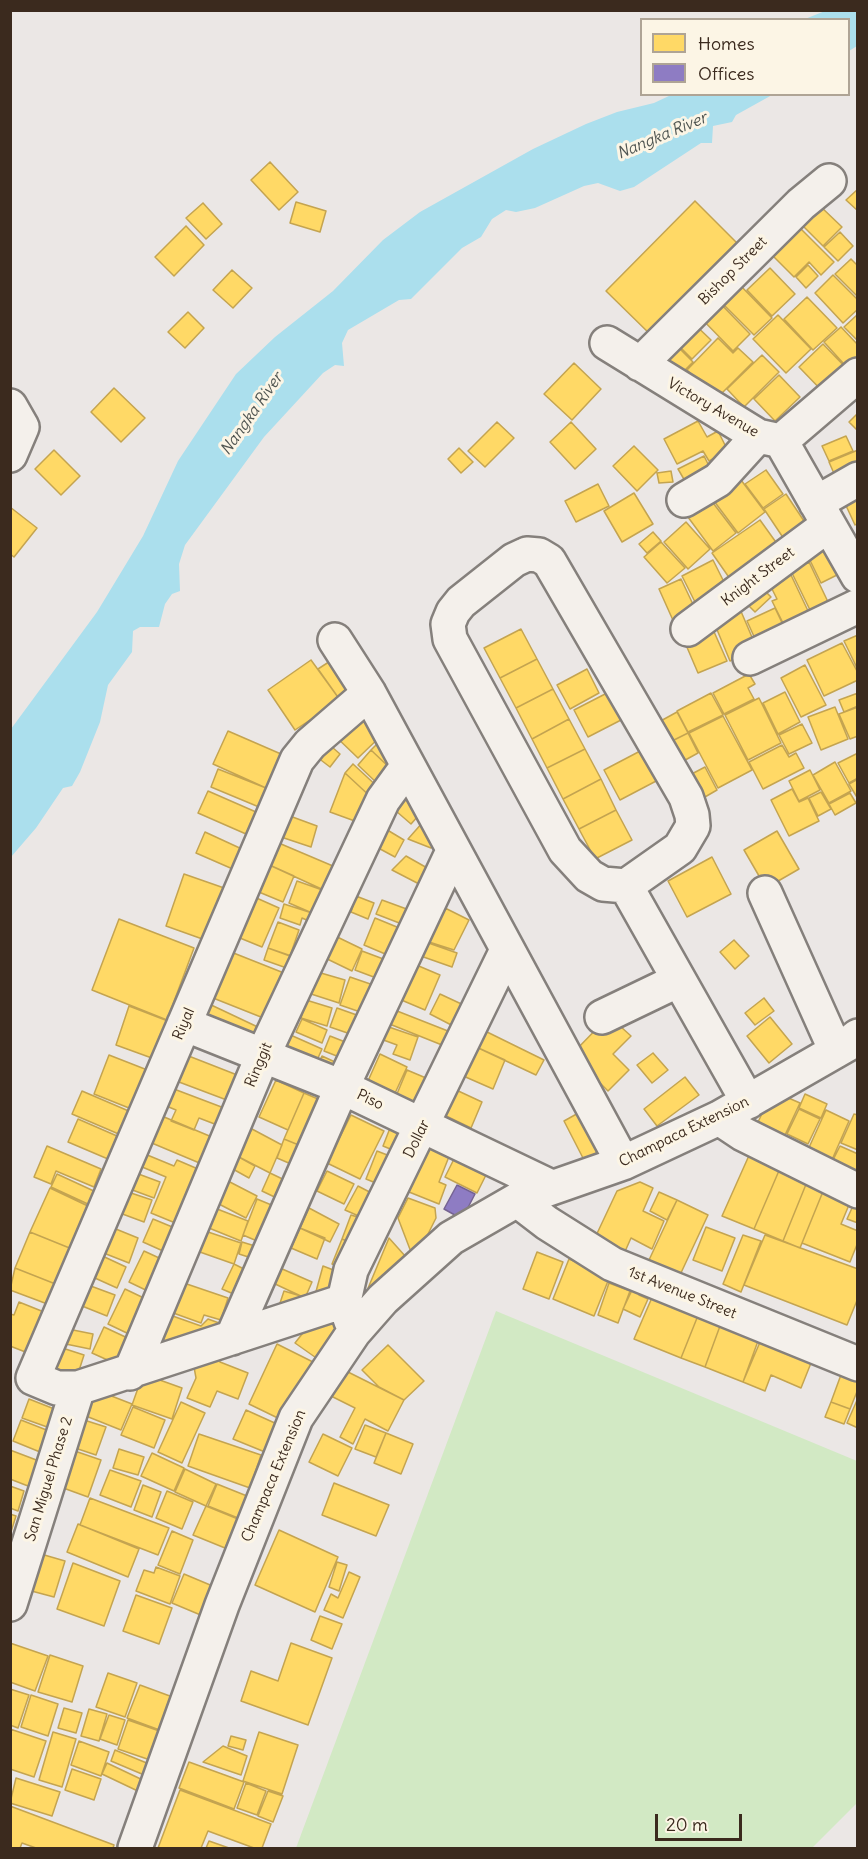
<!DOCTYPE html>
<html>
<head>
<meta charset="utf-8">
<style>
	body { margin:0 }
	#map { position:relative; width:868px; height:1859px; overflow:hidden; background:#ebe7e5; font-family:Delius,sans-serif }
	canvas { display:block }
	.frame { position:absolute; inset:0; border:12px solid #3b2a1e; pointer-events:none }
	.legend { position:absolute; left:640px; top:18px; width:210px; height:78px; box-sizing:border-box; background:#fcf5e5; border:2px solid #afa495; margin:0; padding:8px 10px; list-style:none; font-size:18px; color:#3b2a1e }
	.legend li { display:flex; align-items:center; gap:12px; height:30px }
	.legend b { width:30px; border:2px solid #afa495 }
	.scale { position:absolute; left:655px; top:1814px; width:87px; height:27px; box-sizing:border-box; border:3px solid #3b2a1e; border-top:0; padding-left:8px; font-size:18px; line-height:21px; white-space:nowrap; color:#3b2a1e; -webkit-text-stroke:4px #fcf5e5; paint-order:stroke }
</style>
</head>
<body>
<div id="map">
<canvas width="868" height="1859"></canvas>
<div class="frame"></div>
<ul class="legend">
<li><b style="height:16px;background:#ffd966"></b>Homes</li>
<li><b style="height:16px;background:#8e7cc3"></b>Offices</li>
</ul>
<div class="scale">20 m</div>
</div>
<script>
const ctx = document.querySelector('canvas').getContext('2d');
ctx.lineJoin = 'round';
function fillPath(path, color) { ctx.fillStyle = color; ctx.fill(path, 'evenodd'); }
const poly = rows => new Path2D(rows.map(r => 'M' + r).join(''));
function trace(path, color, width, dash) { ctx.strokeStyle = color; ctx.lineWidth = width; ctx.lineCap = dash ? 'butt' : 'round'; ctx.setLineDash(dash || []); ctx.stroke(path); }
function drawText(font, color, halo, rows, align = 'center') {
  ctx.font = font + ' Delius,sans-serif'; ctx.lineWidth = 6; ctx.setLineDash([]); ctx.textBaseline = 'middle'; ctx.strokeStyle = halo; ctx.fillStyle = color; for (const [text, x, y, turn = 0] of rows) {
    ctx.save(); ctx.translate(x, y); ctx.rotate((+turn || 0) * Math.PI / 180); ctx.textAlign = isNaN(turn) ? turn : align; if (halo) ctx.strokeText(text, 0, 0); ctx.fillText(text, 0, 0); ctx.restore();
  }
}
fillPath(poly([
	[496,1311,857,1461,857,1803,812,1848,296,1848]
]), '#d2e9c4');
fillPath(poly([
	[825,11,857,11,857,46,849,51,848,20,805,19],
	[671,95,772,95,736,115,732,122,713,126,712,143,701,143,634,187,620,191,598,183,584,186,535,208,516,212,506,210,492,219,481,237,462,248,411,299,399,300,348,330,342,343,344,366,335,365,323,373,264,437,185,545,179,564,180,591,172,594,165,604,159,627,140,627,133,631,132,652,108,685,100,722,80,772,72,786,63,788,36,828,11,857,11,729,97,612,143,536,178,461,236,374,275,337,333,291,383,240,420,212,533,149,586,124,617,112,654,103]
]), '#abdfed');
const homes = poly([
	[270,162,298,192,279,210,251,180,270,162],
	[858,189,858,211,846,200,858,189],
	[695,201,744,250,655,339,606,291,695,201],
	[296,202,326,211,320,232,290,223,296,202],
	[203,203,222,224,206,239,186,218,203,203],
	[819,205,842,227,823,246,801,224,819,205],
	[186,226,204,245,174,276,155,257,186,226],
	[800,228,834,262,821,275,809,262,794,277,772,255,800,228],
	[840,232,853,246,838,261,824,247,840,232],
	[851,259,858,266,858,297,835,274,851,259],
	[808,265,818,276,806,288,796,277,808,265],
	[770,268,795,294,772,316,747,290,770,268],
	[232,270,252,288,233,308,213,290,232,270],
	[833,275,858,300,858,309,843,323,815,293,833,275],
	[738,283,772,318,754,335,720,301,738,283],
	[714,297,750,334,733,351,697,314,714,297],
	[807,297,837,328,813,350,784,319,807,297],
	[188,312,204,328,185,348,168,332,188,312],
	[858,314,858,341,844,327,858,314],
	[778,315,811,349,786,373,753,339,778,315],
	[688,318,711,340,692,359,670,337,688,318],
	[841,327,858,345,858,369,853,374,824,342,841,327],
	[669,338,693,362,679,376,655,352,669,338],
	[718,338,733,353,738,348,753,362,716,399,687,370,718,338],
	[823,344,851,373,827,396,799,367,823,344],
	[762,355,779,372,744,407,727,389,762,355],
	[574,363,601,389,572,420,544,394,574,363],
	[779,375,800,397,775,421,754,399,779,375],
	[114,388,145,418,121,442,91,412,114,388],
	[858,413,858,431,849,422,858,413],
	[698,421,707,437,718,431,728,451,709,461,703,451,677,464,664,439,698,421],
	[497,422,514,438,485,467,468,451,497,422],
	[571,422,596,449,575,469,550,442,571,422],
	[846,436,853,451,829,461,822,446,846,436],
	[634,446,658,470,637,491,613,466,634,446],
	[459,448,473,462,461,473,448,459,459,448],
	[54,450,80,476,61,495,35,469,54,450],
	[858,450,858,477,839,485,829,462,858,450],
	[704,456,710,468,685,481,678,469,704,456],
	[766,470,783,494,763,508,745,484,766,470],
	[671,471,673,482,659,483,657,473,671,471],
	[741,480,765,512,738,533,711,497,728,491,741,480],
	[598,484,609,506,576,522,565,501,598,484],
	[634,493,653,524,622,542,604,511,634,493],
	[786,494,806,524,784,539,764,509,786,494],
	[707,495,736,533,713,551,685,513,707,495],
	[858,496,858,523,855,525,842,497,858,496],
	[10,507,37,528,14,557,10,554,10,507],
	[760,520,783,552,735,586,712,553,760,520],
	[686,522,710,549,688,569,664,542,686,522],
	[653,532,661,541,647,553,639,544,653,532],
	[826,539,843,572,821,583,805,550,826,539],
	[661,542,685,568,667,583,644,557,661,542],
	[713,560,729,592,698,608,682,576,713,560],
	[809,562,829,604,811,612,791,571,809,562],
	[790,573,809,613,784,625,772,601,777,599,769,583,790,573],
	[681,579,699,617,676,627,659,589,681,579],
	[758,584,771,597,755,612,742,599,758,584],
	[775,608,785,629,757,643,747,621,775,608],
	[740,609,757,649,730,661,713,620,740,609],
	[711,625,727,661,698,673,683,638,711,625],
	[521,629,537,659,500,678,484,648,521,629],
	[858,635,858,670,844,641,858,635],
	[842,643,858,673,858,680,824,696,807,660,842,643],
	[338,656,357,687,340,700,318,669,338,656],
	[537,659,553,689,516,708,500,678,537,659],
	[311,660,340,700,295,730,268,690,311,660],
	[805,665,826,705,801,717,781,678,805,665],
	[587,669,599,693,570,709,557,685,587,669],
	[749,674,755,684,748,688,754,699,724,714,713,693,749,674],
	[553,689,569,719,532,739,516,708,553,689],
	[609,692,623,719,588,737,574,710,609,692],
	[785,692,800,722,778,734,763,703,785,692],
	[711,693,723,715,688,732,677,711,711,693],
	[858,693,858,706,844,712,839,700,858,693],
	[759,698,781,743,748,760,725,715,759,698],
	[359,706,385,732,358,758,332,733,359,706],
	[835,707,848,739,821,750,808,717,835,707],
	[858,707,858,736,850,739,839,714,858,707],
	[677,712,688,733,668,743,657,723,677,712],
	[723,716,752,770,718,788,689,733,723,716],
	[569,719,585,749,547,768,532,739,569,719],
	[802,724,812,743,789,754,779,735,802,724],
	[228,731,281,754,266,788,213,764,228,731],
	[688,733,698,753,678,764,668,743,688,733],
	[324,740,340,754,330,767,313,754,324,740],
	[380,741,393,771,371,750,380,741],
	[782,745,789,757,796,753,804,768,763,789,749,762,782,745],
	[585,749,601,779,563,799,547,768,585,749],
	[644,749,660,779,620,800,604,770,644,749],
	[371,750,393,771,379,785,358,765,371,750],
	[858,753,858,778,849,783,838,763,858,753],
	[835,762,851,791,829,803,813,775,835,762],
	[353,764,381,790,373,799,345,773,353,764],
	[705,767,717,790,698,801,686,777,705,767],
	[218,769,266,788,259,807,211,787,218,769],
	[810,770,820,790,799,801,789,781,810,770],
	[345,773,373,799,363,824,330,812,345,773],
	[601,779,616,810,579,829,563,799,601,779],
	[858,779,858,799,849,784,858,779],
	[792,789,799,802,808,798,819,821,789,836,771,800,792,789],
	[208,791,256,812,246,834,198,813,208,791],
	[821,792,831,809,818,816,809,798,821,792],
	[850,793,856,803,835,815,829,804,850,793],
	[410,794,426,807,411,824,396,811,410,794],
	[616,810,632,840,595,859,579,829,616,810],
	[279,812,317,826,311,847,272,834,279,812],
	[423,822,440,837,431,848,408,839,423,822],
	[379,825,404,840,395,857,369,843,379,825],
	[777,831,799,869,766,888,744,850,777,831],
	[205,832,244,850,235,870,196,853,205,832],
	[274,841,340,869,328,892,265,863,274,841],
	[406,856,429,869,421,885,392,870,406,856],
	[712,857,731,894,687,917,668,881,712,857],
	[265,863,294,876,283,902,254,890,265,863],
	[184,874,227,889,208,941,166,926,184,874],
	[297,881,328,892,312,913,289,903,297,881],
	[252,896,279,908,262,947,235,936,252,896],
	[356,896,374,903,368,919,351,912,356,896],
	[382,900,412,911,407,926,376,914,382,900],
	[284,904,312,913,309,921,302,918,300,925,280,918,284,904],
	[445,908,469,920,454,950,429,942,445,908],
	[375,918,409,932,397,959,364,945,375,918],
	[119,919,194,948,167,1020,92,990,119,919],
	[278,922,299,930,290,956,268,948,278,922],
	[329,933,362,949,352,971,319,955,329,933],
	[420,940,457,953,452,967,415,954,420,940],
	[734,940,749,956,735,969,720,952,734,940],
	[268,948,303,960,298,972,264,960,268,948],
	[226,950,294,977,276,1023,208,996,226,950],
	[362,951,394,963,387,982,355,970,362,951],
	[414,964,440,975,425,1010,399,999,414,964],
	[314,971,345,980,339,1003,308,993,314,971],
	[350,977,382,988,372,1016,340,1005,350,977],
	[440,994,470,1008,459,1029,430,1014,440,994],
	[764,998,774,1011,755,1025,745,1013,764,998],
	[306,1000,332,1008,327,1026,301,1018,306,1000],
	[207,1003,262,1029,253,1050,198,1024,207,1003],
	[129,1006,173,1023,160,1061,116,1045,129,1006],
	[337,1008,368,1019,362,1038,330,1027,337,1008],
	[392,1009,453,1033,447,1047,387,1023,392,1009],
	[609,1016,631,1036,613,1054,629,1070,608,1091,589,1072,592,1069,574,1052,609,1016],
	[770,1017,792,1044,769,1063,747,1036,770,1017],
	[302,1019,327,1030,322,1043,296,1032,302,1019],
	[383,1025,418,1037,410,1060,393,1054,397,1045,378,1038,383,1025],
	[481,1029,544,1060,536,1075,474,1046,481,1029],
	[286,1033,322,1049,314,1067,278,1051,286,1033],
	[330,1036,358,1047,352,1062,324,1051,330,1036],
	[474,1046,505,1060,493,1089,461,1075,474,1046],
	[181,1053,250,1080,240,1105,171,1079,181,1053],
	[653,1053,668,1070,652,1083,637,1065,653,1053],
	[380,1054,407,1067,391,1102,364,1090,380,1054],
	[109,1055,155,1073,139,1112,94,1094,109,1055],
	[322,1056,348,1068,317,1066,322,1056],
	[407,1070,426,1078,413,1109,394,1101,407,1070],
	[685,1077,699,1095,657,1126,644,1109,685,1077],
	[276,1080,304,1093,288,1130,259,1117,276,1080],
	[166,1086,232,1111,225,1128,199,1118,194,1130,171,1121,176,1110,159,1103,166,1086],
	[454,1089,482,1102,471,1128,442,1114,454,1089],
	[82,1091,131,1112,121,1135,72,1114,82,1091],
	[304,1093,332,1105,306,1148,284,1139,304,1093],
	[777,1093,800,1103,785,1135,758,1122,769,1099,777,1093],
	[805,1094,827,1104,821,1118,799,1108,805,1094],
	[591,1106,611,1145,584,1160,564,1121,591,1106],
	[799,1109,820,1119,808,1144,787,1134,799,1109],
	[826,1110,849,1121,831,1162,807,1152,826,1110],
	[157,1114,219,1140,209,1167,147,1141,157,1114],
	[854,1114,858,1115,858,1150,841,1143,854,1114],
	[351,1115,384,1131,360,1179,327,1163,351,1115],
	[78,1119,117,1136,108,1159,68,1142,78,1119],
	[392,1123,416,1132,407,1156,383,1146,392,1123],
	[252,1129,282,1145,270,1173,237,1156,252,1129],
	[284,1139,306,1148,298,1167,277,1158,284,1139],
	[427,1145,450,1154,439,1182,446,1185,439,1204,409,1192,427,1145],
	[47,1146,101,1169,94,1187,56,1171,51,1184,34,1177,47,1146],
	[840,1146,858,1154,858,1177,831,1164,840,1146],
	[377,1151,400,1160,388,1188,366,1179,377,1151],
	[751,1151,781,1166,754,1229,722,1216,751,1151],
	[140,1152,174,1166,177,1160,212,1175,190,1229,151,1213,166,1177,135,1164,140,1152],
	[456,1155,488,1171,477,1193,445,1177,456,1155],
	[237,1156,255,1166,249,1178,231,1168,237,1156],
	[781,1166,809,1177,783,1241,754,1229,781,1166],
	[125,1169,160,1182,154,1198,119,1185,125,1169],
	[327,1171,354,1184,344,1204,317,1191,327,1171],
	[270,1173,295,1185,287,1203,262,1191,270,1173],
	[57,1174,96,1192,90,1205,51,1187,57,1174],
	[809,1177,824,1189,800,1248,783,1241,809,1177],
	[226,1180,257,1196,246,1218,215,1202,226,1180],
	[640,1182,653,1188,643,1211,664,1221,652,1249,631,1238,623,1256,593,1242,617,1191,640,1182],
	[358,1186,383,1199,370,1221,345,1210,358,1186],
	[50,1188,90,1207,72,1249,30,1232,50,1188],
	[116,1188,152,1200,144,1222,109,1209,116,1188],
	[824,1189,851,1200,841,1224,858,1231,858,1242,850,1262,802,1243,824,1189],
	[659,1192,677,1200,667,1220,650,1211,659,1192],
	[857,1197,858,1198,858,1223,847,1219,857,1197],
	[408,1198,435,1208,436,1218,425,1240,411,1252,398,1218,408,1198],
	[257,1199,286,1211,271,1247,243,1235,257,1199],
	[677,1200,708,1215,680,1275,649,1260,677,1200],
	[212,1207,248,1221,241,1241,204,1226,212,1207],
	[309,1208,339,1224,330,1242,300,1228,309,1208],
	[351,1215,370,1221,357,1245,342,1239,351,1215],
	[153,1219,182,1231,172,1255,143,1242,153,1219],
	[106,1225,138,1238,129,1263,96,1250,106,1225],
	[706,1227,735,1238,722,1271,693,1260,706,1227],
	[300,1228,325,1238,317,1259,291,1248,300,1228],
	[205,1231,241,1243,234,1264,197,1251,205,1231],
	[30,1232,72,1249,58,1285,15,1268,30,1232],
	[743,1235,761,1241,741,1292,723,1284,743,1235],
	[765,1235,858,1269,858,1298,847,1325,744,1285,765,1235],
	[389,1238,406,1257,373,1301,366,1293,389,1238],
	[342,1239,357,1245,348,1270,332,1264,342,1239],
	[242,1242,268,1250,264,1262,239,1254,242,1242],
	[144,1251,170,1263,156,1295,129,1282,144,1251],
	[537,1252,563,1262,549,1299,523,1289,537,1252],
	[96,1253,126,1267,117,1288,86,1274,96,1253],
	[569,1259,610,1276,594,1316,553,1299,569,1259],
	[234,1264,256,1275,245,1299,222,1289,234,1264],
	[323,1266,349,1276,312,1306,323,1266],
	[15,1268,58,1285,50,1305,10,1290,15,1268],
	[280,1268,312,1282,305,1298,273,1283,280,1268],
	[175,1280,228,1298,221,1320,204,1315,201,1323,165,1310,175,1280],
	[80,1282,115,1295,107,1316,72,1302,80,1282],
	[609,1283,630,1291,618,1323,598,1315,609,1283],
	[634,1286,641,1289,639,1295,648,1299,640,1317,623,1309,634,1286],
	[125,1289,148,1300,131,1335,108,1324,125,1289],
	[284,1291,304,1297,278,1309,284,1291],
	[654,1293,699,1313,681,1358,634,1339,654,1293],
	[19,1302,44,1312,28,1353,10,1346,10,1314,14,1315,19,1302],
	[699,1313,720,1326,705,1367,681,1358,699,1313],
	[167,1314,201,1326,208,1319,233,1328,153,1358,167,1314],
	[346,1318,322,1362,295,1343,306,1329,346,1318],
	[720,1326,758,1341,743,1382,705,1367,720,1326],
	[58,1327,93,1334,90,1349,56,1342,58,1327],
	[104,1327,134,1341,123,1367,92,1353,104,1327],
	[763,1335,788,1353,811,1363,801,1388,771,1375,765,1391,743,1382,763,1335],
	[50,1344,84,1355,76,1380,41,1369,50,1344],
	[277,1344,315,1363,286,1422,249,1404,277,1344],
	[388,1345,424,1381,404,1400,379,1387,362,1370,388,1345],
	[217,1350,220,1362,248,1373,238,1399,217,1391,210,1407,187,1398,196,1378,192,1356,217,1350],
	[344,1370,404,1400,388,1431,365,1419,353,1444,340,1437,355,1408,331,1396,344,1370],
	[842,1372,858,1378,858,1389,850,1409,831,1402,842,1372],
	[143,1374,182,1388,172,1419,132,1405,143,1374],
	[96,1390,132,1404,121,1430,86,1416,96,1390],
	[858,1398,858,1428,847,1423,858,1398],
	[29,1399,57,1410,50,1428,22,1418,29,1399],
	[181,1402,205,1413,182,1463,158,1452,181,1402],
	[831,1402,850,1409,844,1424,825,1417,831,1402],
	[133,1407,165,1420,154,1448,121,1435,133,1407],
	[246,1410,277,1424,265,1452,233,1439,246,1410],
	[21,1420,49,1431,40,1452,13,1441,21,1420],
	[84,1420,106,1427,96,1455,75,1448,84,1420],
	[365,1425,386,1433,376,1457,355,1449,365,1425],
	[386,1433,413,1444,401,1474,374,1463,386,1433],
	[199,1434,261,1455,250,1488,188,1466,199,1434],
	[323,1434,352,1448,338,1476,309,1462,323,1434],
	[66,1448,101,1460,88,1497,55,1485,66,1448],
	[119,1449,144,1457,138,1475,113,1468,119,1449],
	[10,1450,39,1461,28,1486,10,1479,10,1450],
	[152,1453,184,1468,174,1491,141,1476,152,1453],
	[185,1469,216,1484,206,1506,175,1492,185,1469],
	[110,1470,141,1481,131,1507,100,1495,110,1470],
	[334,1483,389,1505,376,1536,322,1515,334,1483],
	[217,1484,247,1496,238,1518,208,1506,217,1484],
	[143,1485,161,1492,152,1517,134,1510,143,1485],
	[10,1486,24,1491,18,1511,10,1508,10,1486],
	[167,1491,193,1502,182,1529,156,1518,167,1491],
	[90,1498,169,1528,158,1555,80,1525,90,1498],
	[206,1506,238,1519,225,1548,193,1535,206,1506],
	[10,1514,16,1516,10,1535,10,1514],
	[78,1524,139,1549,128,1577,67,1552,78,1524],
	[279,1530,338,1557,315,1612,255,1585,279,1530],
	[172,1531,193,1540,180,1574,158,1565,172,1531],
	[34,1552,65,1561,54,1597,24,1589,34,1552],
	[337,1562,347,1565,339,1591,329,1587,337,1562],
	[73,1563,120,1581,104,1626,57,1609,73,1563],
	[156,1567,180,1576,170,1604,136,1591,144,1570,154,1573,156,1567],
	[349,1572,360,1577,343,1618,324,1610,331,1594,338,1598,349,1572],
	[184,1574,215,1587,203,1616,172,1603,184,1574],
	[136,1595,172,1608,159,1644,123,1631,136,1595],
	[320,1616,342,1624,332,1649,311,1640,320,1616],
	[10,1643,48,1656,35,1691,10,1682,10,1643],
	[291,1643,332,1658,308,1725,241,1701,251,1671,278,1681,291,1643],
	[50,1655,83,1666,72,1702,38,1692,50,1655],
	[108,1673,137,1683,125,1717,96,1707,108,1673],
	[140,1685,178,1699,165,1732,127,1718,140,1685],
	[10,1689,29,1695,18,1728,10,1725,10,1689],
	[31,1695,58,1704,48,1736,21,1727,31,1695],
	[64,1708,82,1713,76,1733,58,1728,64,1708],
	[89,1709,107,1714,99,1741,81,1736,89,1709],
	[109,1715,125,1720,117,1745,100,1739,109,1715],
	[128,1720,165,1733,156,1762,118,1749,128,1720],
	[10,1729,46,1741,34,1777,10,1769,10,1729],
	[53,1732,76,1739,62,1787,39,1780,53,1732],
	[259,1732,298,1745,282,1794,243,1781,259,1732],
	[231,1736,246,1740,243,1750,228,1746,231,1736],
	[79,1741,109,1752,101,1776,71,1765,79,1741],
	[223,1746,247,1756,241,1775,203,1762,223,1746],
	[115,1750,154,1766,149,1777,111,1761,115,1750],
	[189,1762,244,1782,234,1809,179,1788,189,1762],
	[107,1763,147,1782,142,1793,102,1774,107,1763],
	[72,1769,101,1779,94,1800,65,1790,72,1769],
	[16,1778,60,1792,52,1816,10,1803,16,1778],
	[246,1783,266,1791,257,1815,237,1808,246,1783],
	[180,1790,271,1824,262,1848,254,1848,208,1831,201,1848,158,1848,180,1790],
	[268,1791,283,1796,273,1822,258,1816,268,1791],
	[10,1806,114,1845,113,1848,36,1848,22,1843,20,1848,10,1848,10,1806],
	[209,1841,229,1848,206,1848,209,1841]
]);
fillPath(homes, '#ffd966');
trace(homes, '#c4a450', 1.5);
const offices = poly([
	[457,1185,475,1194,462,1219,444,1209,457,1185]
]);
fillPath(offices, '#8e7cc3');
trace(offices, '#756392', 1.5);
const minor = poly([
	[607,343,758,436,781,441,858,576],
	[640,364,801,204,829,181],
	[10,406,22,427,10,455],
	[781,441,858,375],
	[684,500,718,480,758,436],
	[816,503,858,479],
	[527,554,539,555,549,561,686,797,692,815,693,826,680,848,626,886,603,884,589,876,565,850,450,639,448,624,453,612,461,602,514,560,527,554],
	[688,629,828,525],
	[335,640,369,693,623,1163],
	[750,658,858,606],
	[626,886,748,1102],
	[765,893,836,1051],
	[602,1017,679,980],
	[184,1024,342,1087,551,1187],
	[719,1118,743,1134,858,1191],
	[517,1200,547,1223,612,1264,858,1364],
	[344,1301,78,1388,57,1388,33,1378,297,760,310,744,369,693],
	[351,1321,344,1301,351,1270,507,950],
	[232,1338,342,1087,453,851],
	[130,1373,263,1055,383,800,407,767],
	[10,1604,78,1388],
	[135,1848,222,1605,296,1418,354,1332,383,1299,451,1238,517,1200,623,1163,719,1118,848,1044,858,1036]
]);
trace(minor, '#85807c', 38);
trace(minor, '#f4f0eb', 33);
drawText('15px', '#3b2a1e', '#fcf5e5', [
	["Bishop Street",733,271,-45],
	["Victory Avenue",713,408,30],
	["Knight Street",758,577,-37],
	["Riyal",184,1024,-67],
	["Ringgit",259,1065,-67],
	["Piso",370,1100,25],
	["Champaca Extension",684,1132,-26],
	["Dollar",417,1139,-64],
	["1st Avenue Street",682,1293,22],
	["Champaca Extension",274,1476,-67],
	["San Miguel Phase 2",49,1479,-73]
]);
drawText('italic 16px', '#505652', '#fcf5e5', [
	["Nangka River",662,136,-23],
	["Nangka River",252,414,-55]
]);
</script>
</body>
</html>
